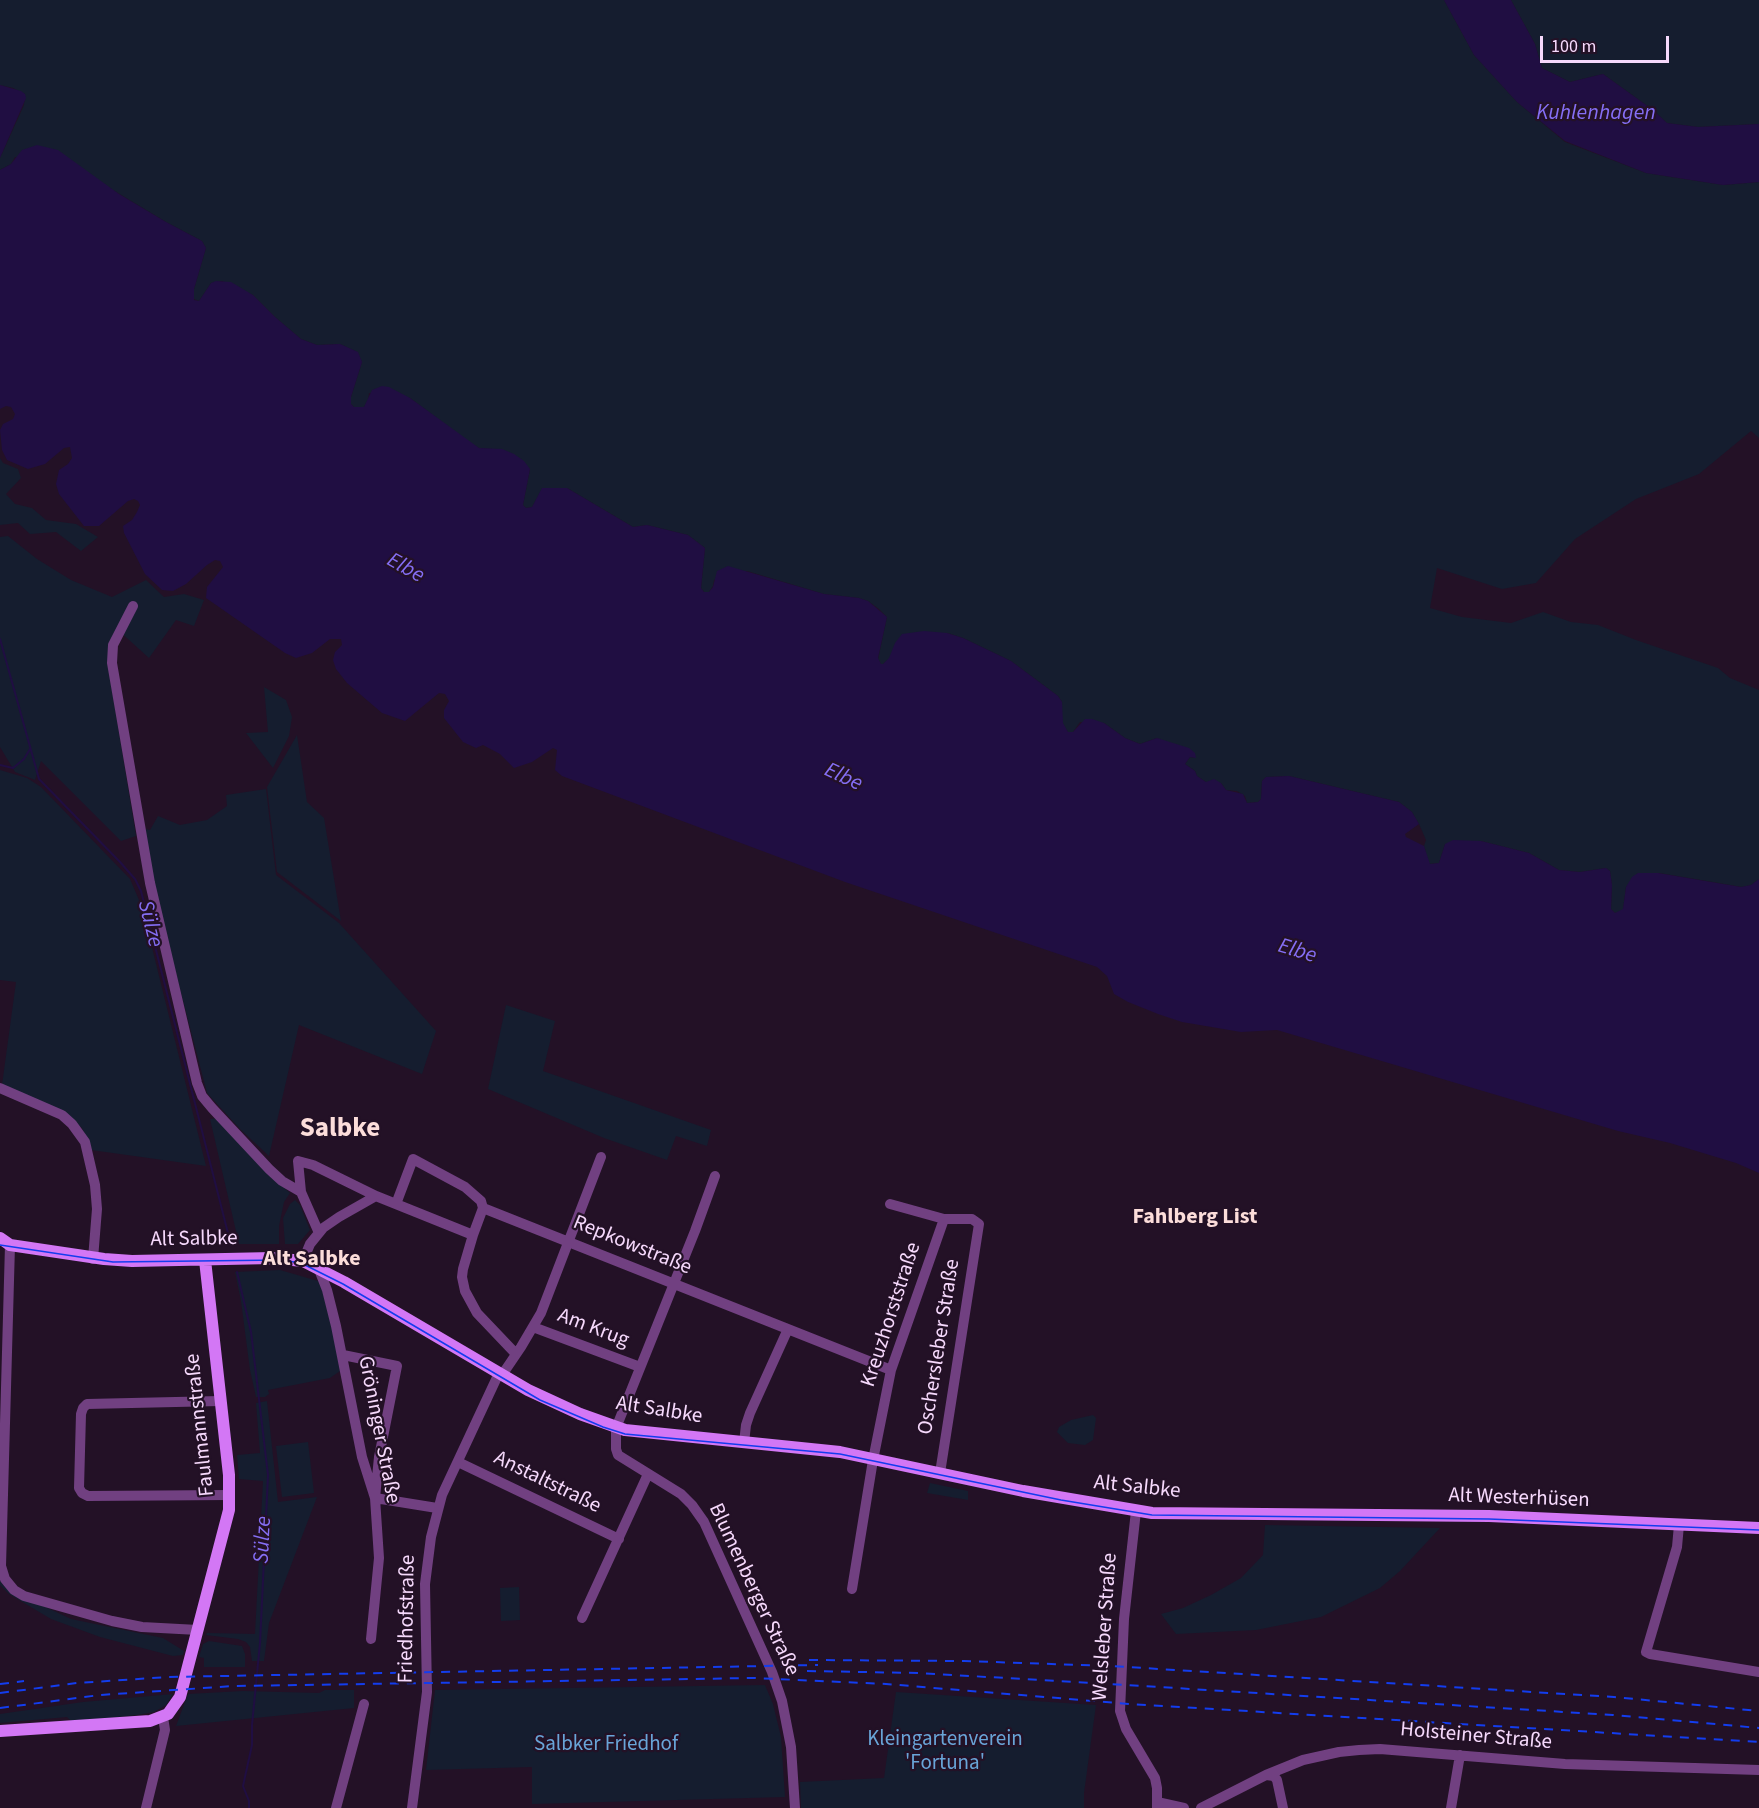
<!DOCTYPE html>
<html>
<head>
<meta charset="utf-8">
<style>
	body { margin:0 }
	#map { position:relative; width:1759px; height:1808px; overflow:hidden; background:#231126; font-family:"Source Sans 3",sans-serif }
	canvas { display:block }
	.scale { position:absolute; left:1540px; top:36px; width:129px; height:27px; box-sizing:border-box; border:3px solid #f6d9fc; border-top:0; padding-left:8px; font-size:18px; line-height:21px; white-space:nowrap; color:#f6d9fc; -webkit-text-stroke:4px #231126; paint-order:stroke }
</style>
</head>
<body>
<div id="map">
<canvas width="1759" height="1808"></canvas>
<div class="scale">100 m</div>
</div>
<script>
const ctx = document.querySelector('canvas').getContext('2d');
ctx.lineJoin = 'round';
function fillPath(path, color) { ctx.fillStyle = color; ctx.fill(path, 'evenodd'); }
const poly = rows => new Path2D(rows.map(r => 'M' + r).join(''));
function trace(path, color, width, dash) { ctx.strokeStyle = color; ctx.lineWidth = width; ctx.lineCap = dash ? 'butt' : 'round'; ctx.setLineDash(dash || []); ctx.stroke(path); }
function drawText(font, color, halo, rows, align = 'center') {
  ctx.font = font + ' "Source Sans 3",sans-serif'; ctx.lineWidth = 4.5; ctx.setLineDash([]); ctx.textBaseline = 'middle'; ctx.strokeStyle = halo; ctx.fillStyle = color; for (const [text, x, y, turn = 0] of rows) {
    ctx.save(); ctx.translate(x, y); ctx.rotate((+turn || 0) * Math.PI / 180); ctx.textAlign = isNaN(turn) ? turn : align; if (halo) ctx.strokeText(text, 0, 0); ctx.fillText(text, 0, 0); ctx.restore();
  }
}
fillPath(poly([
	[0,0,1444,0,1474,55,1517,102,1565,142,1646,173,1723,185,1759,182,1759,438,1751,431,1699,474,1636,499,1575,539,1536,583,1502,589,1437,568,1430,608,1462,617,1511,623,1543,612,1571,622,1598,625,1636,640,1718,668,1730,678,1759,690,1759,879,1751,885,1742,887,1659,873,1638,873,1626,887,1623,910,1615,913,1611,909,1612,885,1610,871,1606,868,1580,872,1559,870,1529,853,1481,841,1445,844,1439,863,1429,864,1424,846,1426,840,1419,824,1412,812,1399,802,1289,776,1266,777,1262,781,1261,799,1258,802,1247,803,1245,796,1237,791,1226,790,1221,783,1206,782,1197,776,1195,771,1185,764,1190,757,1195,758,1157,738,1140,744,1125,738,1104,723,1080,722,1073,732,1068,732,1062,723,1062,702,1058,696,1011,661,963,638,947,633,890,658,883,664,881,664,878,659,887,617,879,609,868,601,859,598,824,594,747,571,714,580,713,586,709,592,704,592,701,588,705,548,688,535,647,525,633,527,567,488,542,489,532,507,526,508,523,505,530,469,492,449,479,448,469,442,410,398,369,393,368,400,364,407,354,407,351,404,351,397,362,362,357,352,340,344,317,345,301,339,275,317,253,295,222,281,211,283,199,301,194,299,194,289,206,248,202,241,166,222,103,184,15,157,11,164,0,170,0,158,24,105,25,94,13,88,0,85],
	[1511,0,1759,0,1759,124,1698,127,1667,123,1653,110,1603,74,1570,82,1542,68,1535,44],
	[0,458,3,463,18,469,21,478,6,494,15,504,32,508,46,520,76,524,98,537,81,551,56,532,30,534,18,523,0,525],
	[8,536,37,559,71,580,112,597,146,580,164,597,184,594,204,600,194,626,176,620,149,658,118,630,108,666,136,836,121,841,41,761,35,780,15,772,0,747,0,537],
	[264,687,286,700,292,717,289,736,273,768,246,733,268,732],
	[297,735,307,802,324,818,341,921,277,872,267,787],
	[0,770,27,778,41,787,130,879,142,907,206,1166,91,1150,82,1128,71,1119,2,1085,16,982,0,980],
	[266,789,276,875,339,923,436,1031,422,1074,299,1025,269,1156,240,1129,207,1093,168,943,143,832,145,829,150,830,158,816,180,825,207,820,227,806,226,795],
	[506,1005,555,1021,543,1071,711,1130,707,1146,676,1136,667,1160,604,1138,488,1089],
	[218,1118,274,1179,290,1193,284,1202,279,1226,279,1244,239,1244,210,1119],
	[295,1200,300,1205,310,1230,298,1244,285,1244,283,1218,290,1204],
	[280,1270,318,1281,322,1289,332,1327,340,1371,330,1378,268,1390,269,1394,265,1397,256,1397,250,1370,241,1301,235,1272],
	[267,1401,278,1502,317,1497,269,1623,264,1661,252,1661,250,1647,246,1642,238,1639,206,1635,207,1633,255,1634,263,1481,239,1479,237,1455,260,1453,256,1403],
	[1093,1415,1096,1418,1093,1440,1085,1445,1068,1443,1057,1432,1059,1427,1071,1420],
	[308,1442,314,1493,282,1497,276,1446],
	[930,1483,968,1491,968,1500,927,1493],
	[1265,1525,1440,1528,1400,1571,1380,1588,1321,1617,1256,1630,1176,1634,1161,1614,1183,1608,1211,1595,1241,1578,1263,1555],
	[0,1580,3,1585,18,1598,35,1602,71,1619,163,1638,184,1651,183,1655,173,1656,100,1637,51,1619,9,1594,0,1585],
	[519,1587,520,1620,501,1621,500,1588],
	[209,1641,242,1646,245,1654,245,1667,204,1667,204,1658,199,1657,203,1644],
	[765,1685,773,1704,781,1737,785,1797,532,1804,532,1767,426,1770,435,1690],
	[325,1690,354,1690,354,1708,176,1726,188,1694,243,1691,319,1693],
	[896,1692,1096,1705,1084,1793,1084,1808,801,1808,800,1782,884,1778],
	[173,1694,166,1705,154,1712,137,1715,72,1722,67,1717,0,1723,0,1714,83,1702]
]), '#151d2f');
fillPath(poly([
	[1444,0,1511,0,1535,44,1542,68,1570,82,1603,74,1653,110,1667,123,1698,127,1759,124,1759,182,1723,185,1646,173,1565,141,1517,102,1474,55],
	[0,85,21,91,25,94,26,98,0,158],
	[37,145,58,150,119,194,166,222,202,241,206,248,194,289,194,300,199,301,211,283,216,281,231,282,253,295,275,317,301,339,317,345,340,344,358,352,362,362,351,397,351,404,354,407,364,407,372,390,382,386,389,387,410,398,479,448,502,449,514,454,524,461,530,469,523,505,526,508,532,507,542,488,567,488,633,527,647,525,688,535,705,548,701,588,704,592,709,592,713,587,717,571,728,566,824,594,859,598,868,601,887,617,878,658,881,664,883,664,889,658,895,643,902,634,924,631,947,633,963,638,1011,661,1058,696,1062,702,1063,723,1068,732,1073,732,1085,719,1092,719,1104,723,1125,738,1140,744,1157,738,1189,748,1195,753,1196,758,1190,757,1185,764,1195,771,1197,776,1206,782,1214,779,1221,783,1226,790,1243,794,1247,803,1258,802,1261,799,1262,781,1266,777,1289,776,1399,802,1412,812,1419,824,1405,834,1406,837,1424,846,1430,864,1439,863,1445,844,1453,840,1481,841,1529,853,1559,870,1580,872,1606,868,1610,871,1612,885,1611,909,1615,913,1623,909,1626,887,1632,877,1638,873,1658,873,1741,887,1751,885,1759,879,1759,1173,1736,1163,1670,1143,1618,1131,1277,1030,1241,1032,1182,1022,1158,1014,1128,1002,1114,994,1107,976,1097,967,845,882,562,776,555,770,557,750,553,748,532,762,514,768,500,754,483,745,476,748,463,742,444,718,444,710,449,701,445,694,439,693,405,721,382,713,347,683,336,669,333,660,335,652,342,645,341,639,330,639,312,653,296,658,285,653,206,598,207,587,223,567,220,561,215,560,207,565,186,584,173,591,162,590,145,574,124,533,123,526,132,520,137,512,140,505,138,501,134,499,128,501,99,526,84,526,59,494,56,484,59,470,68,464,72,458,70,447,64,448,45,464,28,469,7,460,2,450,0,430,3,424,13,419,15,414,11,407,6,406,0,409,0,170,11,164,22,150]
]), '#200e42');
trace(poly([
	[0,639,39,779,120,862,135,879,141,891,231,1245],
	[0,765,13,768,24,759,30,749],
	[237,1272,251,1332,268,1475,260,1643,252,1725,252,1745,243,1786,249,1801,249,1808]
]), '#200e42', 2);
trace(poly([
	[133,606,113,645,112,663,150,883,197,1083,202,1096,212,1108,269,1169,282,1181,301,1192],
	[0,1088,62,1115,72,1124,85,1142,95,1185,97,1209,93,1259],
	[715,1176,695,1231,616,1428,616,1449,618,1455,681,1494,692,1505,704,1522,772,1672,782,1701,791,1747,795,1808],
	[396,1204,413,1159,465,1187,481,1201,483,1208],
	[890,1204,944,1219,972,1219,979,1224,940,1473],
	[483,1208,891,1370],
	[319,1233,301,1192,298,1161,313,1165,376,1196],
	[473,1235,483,1208],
	[10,1245,1,1566,5,1579,14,1590,24,1596,112,1621,142,1627,198,1630],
	[303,1261,310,1244,323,1228,339,1217,376,1196,473,1235,463,1269,462,1277,465,1291,477,1313,516,1354],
	[318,1267,327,1290,336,1326,362,1457,375,1498,379,1558,371,1639],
	[533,1327,640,1367],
	[343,1355,397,1366,379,1457,375,1498,437,1508],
	[502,1375,521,1347,541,1313,601,1157],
	[220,1401,87,1404,83,1408,81,1414,79,1488,82,1493,88,1496,229,1495],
	[744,1443,746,1425,750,1413,788,1329],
	[458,1462,619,1539],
	[1136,1511,1124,1619,1120,1711,1126,1729,1155,1778,1157,1788,1157,1808],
	[1679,1525,1677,1547,1646,1652,1650,1654,1759,1672],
	[852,1589,873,1460,891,1370,944,1219],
	[582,1618,648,1474],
	[1266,1775,1274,1776,1277,1780,1283,1808],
	[1157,1802,1184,1808],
	[146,1808,165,1730,163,1717],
	[336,1808,364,1704],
	[412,1808,427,1692,425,1584,431,1537,442,1495,499,1373],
	[1201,1808,1266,1775,1303,1760,1339,1752,1359,1750,1380,1749,1565,1764,1759,1770],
	[1451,1808,1460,1755]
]), '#714081', 10);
trace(poly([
	[0,1238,10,1245,104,1259,132,1261,272,1258,303,1261,344,1282,528,1390,580,1414,625,1430,840,1452,1023,1491,1152,1513,1489,1516,1759,1528],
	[0,1731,150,1721,168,1714,180,1697,229,1510,229,1475,205,1260]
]), '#d377f5', 12);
trace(poly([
	[0,1245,113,1262,281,1260,301,1263,343,1284,540,1400,603,1427,625,1434,840,1454,1061,1500,1152,1515,1489,1519,1759,1530]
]), '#133dee', 1.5);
trace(poly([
	[809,1660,964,1661,1111,1666,1614,1697,1759,1711],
	[807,1671,918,1673,1110,1684,1613,1715,1759,1728],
	[0,1684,24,1681],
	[0,1693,77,1683,169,1677,818,1665],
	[0,1708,100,1695,234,1686,754,1678,886,1684,1130,1704,1759,1742]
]), '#133dee', 2, [9, 8]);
drawText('21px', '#f6d9fc', '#231126', [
	["Alt Salbke",194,1240,-1],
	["Repkowstraße",632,1246,22],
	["Kreuzhorststraße",892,1315,-72],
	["Am Krug",593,1329,21],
	["Oschersleber Straße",940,1347,-81],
	["Alt Salbke",659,1411,9],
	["Faulmannstraße",201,1425,-96],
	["Gröninger Straße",378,1430,79],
	["Anstaltstraße",547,1483,26],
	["Alt Salbke",1137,1488,6],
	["Alt Westerhüsen",1519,1499,2],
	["Blumenberger Straße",753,1590,65],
	["Friedhofstraße",408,1619,-89],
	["Welsleber Straße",1106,1627,-86],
	["Holsteiner Straße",1476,1737,5]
]);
drawText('21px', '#69a5d8', '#231126', [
	["Kleingartenverein",945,1740],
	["'Fortuna'",945,1764],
	["Salbker Friedhof",606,1745]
]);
drawText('italic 22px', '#856ef4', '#231126', [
	["Kuhlenhagen",1596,114],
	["Elbe",405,569,29],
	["Elbe",843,778,25],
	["Sülze",149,924,76],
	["Elbe",1297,952,17],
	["Sülze",264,1540,-87]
]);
drawText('bold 22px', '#fcddda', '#231126', [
	["Fahlberg List",1195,1218],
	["Alt Salbke",312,1260]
]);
drawText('bold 27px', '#fcddda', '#231126', [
	["Salbke",340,1130]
]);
</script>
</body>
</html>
